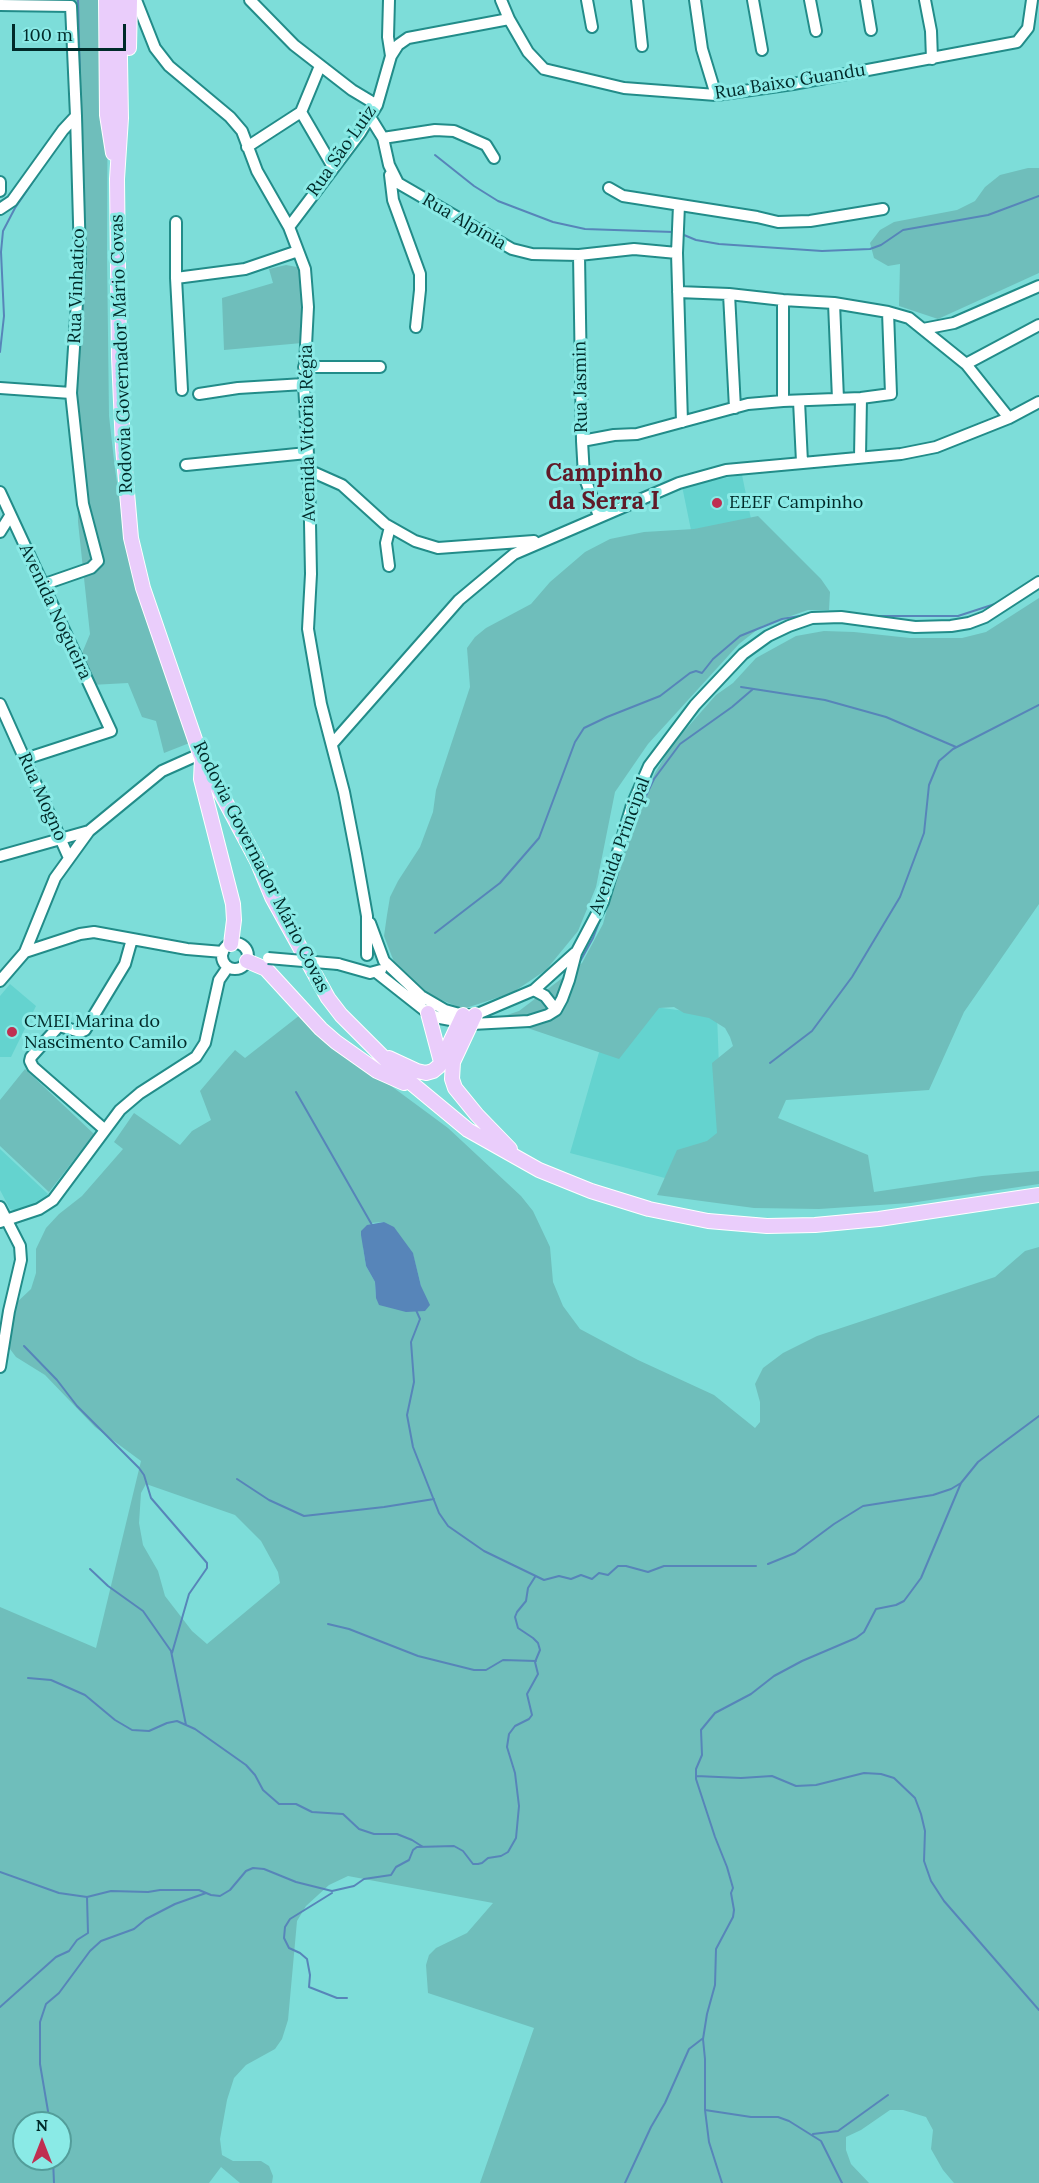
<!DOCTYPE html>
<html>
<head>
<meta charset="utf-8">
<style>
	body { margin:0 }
	#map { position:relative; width:1039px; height:2183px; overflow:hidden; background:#7dddd9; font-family:Lora,serif }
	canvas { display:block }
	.north { position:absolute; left:12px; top:2111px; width:60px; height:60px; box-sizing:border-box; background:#8aeae6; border:2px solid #539d9a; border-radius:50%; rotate:0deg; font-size:16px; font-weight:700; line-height:24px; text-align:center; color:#002a29 }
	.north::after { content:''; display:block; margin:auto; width:21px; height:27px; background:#bf2f51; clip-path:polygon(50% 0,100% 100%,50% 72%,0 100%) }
	.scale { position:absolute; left:12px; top:24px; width:114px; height:27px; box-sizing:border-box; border:3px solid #002a29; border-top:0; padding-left:8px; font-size:18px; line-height:21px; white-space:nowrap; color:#002a29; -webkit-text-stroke:4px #8aeae6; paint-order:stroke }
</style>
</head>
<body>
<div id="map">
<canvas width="1039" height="2183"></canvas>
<div class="north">N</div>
<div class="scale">100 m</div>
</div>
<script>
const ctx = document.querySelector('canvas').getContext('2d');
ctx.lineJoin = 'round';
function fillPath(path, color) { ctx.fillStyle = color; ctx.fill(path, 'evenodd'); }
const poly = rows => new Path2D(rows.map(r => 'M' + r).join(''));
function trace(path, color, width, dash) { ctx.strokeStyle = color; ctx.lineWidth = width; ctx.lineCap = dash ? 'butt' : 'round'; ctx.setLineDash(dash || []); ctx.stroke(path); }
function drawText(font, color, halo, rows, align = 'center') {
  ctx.font = font + ' Lora,serif'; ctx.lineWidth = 6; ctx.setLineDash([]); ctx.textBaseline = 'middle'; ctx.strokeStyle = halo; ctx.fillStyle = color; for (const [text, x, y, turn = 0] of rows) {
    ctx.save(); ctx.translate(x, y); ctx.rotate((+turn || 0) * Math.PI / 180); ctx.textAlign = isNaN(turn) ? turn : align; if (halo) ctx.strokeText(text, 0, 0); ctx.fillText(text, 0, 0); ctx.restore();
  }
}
fillPath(poly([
	[742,475,751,519,691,530,682,486],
	[10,984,36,1006,11,1057,0,1057,0,996],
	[646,1006,717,1015,722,1144,718,1192,570,1153,600,1049],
	[0,1149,48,1194,36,1207,17,1211,10,1209,0,1190]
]), '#64d3cf');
fillPath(poly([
	[72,0,106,0,108,11,107,254,109,416,115,469,123,523,192,742,164,753,156,721,142,717,128,683,91,685,80,658,90,634,78,522],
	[1028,168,1039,168,1039,273,938,319,899,306,900,264,888,266,874,258,870,243,880,230,894,222,957,210,975,201,985,187,1000,175],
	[286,265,297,267,300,273,303,294,302,343,224,350,222,298,273,283,269,269],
	[758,516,821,579,830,592,829,610,808,610,762,626,739,644,648,744,615,792,596,887,578,931,546,970,512,993,463,1009,418,990,396,967,384,936,387,915,390,897,398,881,420,847,433,812,436,790,470,687,467,648,475,637,486,628,531,604,550,582,585,552,610,539,644,532,694,529],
	[1039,598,1039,904,964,1012,929,1090,786,1100,778,1118,868,1155,874,1192,982,1176,1039,1171,1039,1184,910,1203,819,1209,754,1208,657,1195,677,1150,707,1141,717,1133,712,1063,733,1046,730,1037,725,1028,709,1018,684,1013,674,1007,659,1008,619,1059,498,1018,519,1011,582,963,603,924,623,850,655,773,671,746,716,695,733,683,756,658,796,636,824,631,854,632,910,638,962,638,986,632],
	[300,1015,341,1049,448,1128,521,1196,533,1211,550,1247,553,1282,563,1306,580,1329,638,1360,714,1395,755,1428,760,1422,760,1402,755,1384,763,1368,783,1353,817,1336,995,1277,1025,1251,1039,1247,1039,2183,954,2183,943,2170,931,2149,933,2130,926,2117,903,2110,890,2110,861,2130,846,2137,846,2150,851,2164,869,2183,480,2183,534,2028,428,1993,426,1965,429,1955,436,1948,467,1933,493,1903,348,1876,329,1885,306,1906,297,1921,288,2020,282,2039,275,2049,246,2065,234,2078,227,2100,220,2139,222,2155,233,2161,261,2161,269,2166,273,2176,272,2183,240,2183,221,2167,209,2183,0,2183,0,1607,96,1648,141,1461,95,1427,45,1375,16,1357,7,1345,14,1305,31,1289,36,1273,36,1249,46,1228,59,1214,82,1196,123,1149,114,1142,134,1113,180,1145,192,1131,211,1120,200,1091,227,1059,235,1050,245,1058],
	[384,1222,413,1254,421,1286,376,1298,375,1282,366,1266,363,1247,371,1223],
	[146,1484,235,1515,261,1541,278,1572,280,1583,207,1644,192,1631,165,1596,158,1571,143,1545,139,1523,141,1493],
	[24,2123,60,2123,60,2159,24,2159],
	[25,1069,94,1134,49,1192,0,1146,0,1100]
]), '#6fbebb');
fillPath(poly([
	[384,1222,394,1227,413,1253,421,1286,430,1305,425,1311,406,1312,379,1305,376,1298,375,1282,366,1266,361,1235,361,1231,367,1225]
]), '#5785b9');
trace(poly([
	[78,0,80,82],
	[435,155,474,186,498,201,553,222,585,229,673,232],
	[684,235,696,240,719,244,822,251,870,249,881,245,903,230,988,215,1039,196],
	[0,352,4,316,1,252,3,231,15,208,37,176],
	[868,616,958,616,998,603],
	[741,687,825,700,886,717,956,747],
	[630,829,654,779,680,744,732,707,753,689],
	[435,933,500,883,539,838,575,742,584,728,607,717,660,696,690,673,696,671,702,673,713,659,740,636,782,619,806,615],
	[578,965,593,938,613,886],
	[770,1063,812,1031,852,977,900,897,924,833,929,785,939,761,953,749,1039,705],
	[296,1092,372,1225],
	[416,1310,420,1319,411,1342,414,1382,407,1415,413,1447,439,1513,448,1526,484,1551,544,1580,559,1576,571,1579,581,1575,592,1579,599,1573,608,1575,618,1566,626,1566,648,1572,664,1566,756,1566],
	[24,1346,57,1380,77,1406,139,1468,144,1475,151,1498,207,1563,207,1568,189,1594,172,1653],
	[237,1479,269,1500,304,1516,384,1507,434,1499],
	[768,1564,795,1553,834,1524,863,1506,933,1495,951,1489,961,1483,978,1462,996,1448,1039,1416],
	[90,1569,108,1586,143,1611,171,1651,186,1725],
	[328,1624,349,1629,418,1656,474,1670,486,1670,503,1660,536,1661],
	[28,1678,51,1680,85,1695,115,1720,132,1730,149,1731,167,1723,177,1721,195,1729,246,1765,255,1775,263,1790,279,1804,296,1804,312,1812,343,1814,359,1829,374,1834,397,1834,412,1840,423,1847],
	[696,1776,741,1778,772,1776,796,1786,816,1785,864,1773,881,1774,894,1778,915,1798,921,1814,925,1831,924,1861,931,1881,944,1901,1039,2010],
	[0,1872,59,1893,87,1897],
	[332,1893,290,1919,285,1927,284,1938,289,1948,300,1953,307,1959,310,1975,309,1987,337,1998,347,1998],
	[87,1897,111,1891,148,1892,160,1890,199,1890,211,1895,220,1896,230,1890,246,1871,253,1868,264,1869,296,1882,332,1891,354,1886,364,1879,391,1875,396,1867,409,1860,413,1850,417,1847,454,1846,463,1851,473,1864,478,1864,482,1863,488,1858,501,1856,508,1852,516,1838,519,1806,515,1773,507,1747,509,1734,515,1726,529,1719,532,1715,527,1694,538,1674,535,1662,540,1650,538,1643,533,1638,518,1628,515,1617,517,1612,526,1601,528,1588,535,1577],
	[0,2007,56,1957,69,1951,77,1940,88,1933,87,1897],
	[705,2110,751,2117,778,2117,789,2121,821,2141,842,2183],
	[50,2123,40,2064,40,2022,46,2004,59,1993,90,1951,101,1941,134,1929,146,1919,175,1904,206,1893],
	[813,2134,838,2131,888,2095],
	[53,2159,54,2183],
	[625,2183,651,2127,665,2103,689,2049,702,2039],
	[722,2183,709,2142,705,2110,705,2059,703,2039,707,2014,715,1985,716,1949,733,1917,734,1910,731,1893,733,1888,727,1867,715,1837,696,1779,696,1769,702,1755,701,1730,715,1713,751,1694,774,1676,802,1661,856,1638,864,1632,876,1609,896,1605,904,1601,921,1578,961,1483]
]), '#5785b9', 2);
const minor = poly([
	[136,0,155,48,169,66,230,117,242,131,257,171,289,227,305,269,308,307,304,384,309,472,311,574,308,629,321,704,344,792,356,854,367,916,367,955],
	[250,0,294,45,352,90,377,105],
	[501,0,509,19,528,52,544,69,624,88,716,95,793,84,1017,42,1028,28,1032,0],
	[587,0,592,27],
	[637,0,642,46],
	[695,0,702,49,716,95],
	[753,0,762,50],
	[810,0,816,31],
	[866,0,871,30],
	[925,0,931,31,932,59],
	[0,5,71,6,76,116,80,257,71,393,83,504,98,561,91,568,42,585],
	[391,56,398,45,408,38,509,19],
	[301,112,333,167],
	[370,117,383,138,389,165,398,183,512,249,532,254,579,255,634,249,677,253],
	[383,138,435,130,454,131,486,145,494,158],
	[247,147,301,112,320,66],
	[390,175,393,200,420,274,420,290,416,327],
	[0,182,0,191],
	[609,188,623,196,757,217,778,222,810,221,883,209],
	[679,205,677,253,682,422],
	[0,209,12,201,63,130,76,116],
	[176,222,176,278,182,390],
	[289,227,360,133,377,105,391,56,388,37,389,0],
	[579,255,582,441,584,476,599,516],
	[176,278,245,269,298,251],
	[678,292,729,294,783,300,834,303,888,312,909,318,966,364,1009,418],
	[729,294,735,408],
	[834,303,838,399],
	[923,329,954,323,1039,286],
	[966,364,1039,325],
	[304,367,380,367],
	[0,388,71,393],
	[199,394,238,388,304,384],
	[783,401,783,300],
	[799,401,802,462],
	[582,441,614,435,637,434,748,404,783,401,861,398,891,394,888,312],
	[860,457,861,398],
	[186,465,307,453],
	[309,472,315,473,342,485,385,524,415,541,438,548,534,541],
	[0,492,111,731,25,759],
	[0,532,10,516],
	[389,566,386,543,390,527],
	[0,704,69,858],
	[332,744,459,600,514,554,679,483,726,470,901,454,936,447,1009,418,1039,402],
	[0,856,89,831],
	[370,923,384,961,421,996,445,1010,463,1015,475,1015,534,990,575,953],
	'222 956a13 13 0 1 1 26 0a13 13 0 1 1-26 0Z',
	[25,952,80,934,94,932,187,949,223,952],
	[338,964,370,973,381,970],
	[376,972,428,1013,440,1018,472,1024,529,1021,548,1015,556,1010,562,999,569,980,576,953,603,902,632,805,649,766,695,705,743,654,768,636,789,626,812,618,841,617,915,627,951,626,969,623,985,617,1039,582],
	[0,981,25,952,55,878,89,831,162,771,200,754],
	[534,990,545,996,556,1010],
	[104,1129,33,1067,30,1061,31,1057,59,1026,80,1032,85,1030,125,964,132,939],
	[0,1207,20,1246,21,1260,9,1311,0,1367],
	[0,1222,39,1209,53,1200,120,1110,140,1093,196,1057,205,1043,219,980,228,967]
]);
const major = poly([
	[106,0,107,115,113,153],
	[119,0,121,118,117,179,119,357,123,447,131,538,143,588,200,754,257,861,272,897,328,998,341,1015,398,1072,468,1130,539,1170,591,1191,649,1209,708,1221,767,1226,815,1225,879,1219,1039,1195],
	[129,48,130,0],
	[202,759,201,779,233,904,234,920,231,944],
	[247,961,266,969,321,1029,336,1042,377,1071,404,1083],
	[428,1013,441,1062],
	[475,1015,453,1062,452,1079,455,1088,477,1115,510,1149],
	[389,1058,417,1071,426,1073,433,1071,439,1066,463,1015]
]);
trace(minor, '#228c89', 14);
trace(major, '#fff', 16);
trace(minor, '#fff', 10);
trace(major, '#eacdfb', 14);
const minorBridge = poly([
	[268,958,338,964]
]);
trace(minorBridge, '#228c89', 14, []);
trace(minorBridge, '#fff', 10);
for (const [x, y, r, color] of [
	[717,503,6,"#bf2f51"],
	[12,1032,6,"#bf2f51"]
]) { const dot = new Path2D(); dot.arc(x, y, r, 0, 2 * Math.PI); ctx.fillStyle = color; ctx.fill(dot); trace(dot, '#8aeae6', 2); }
drawText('18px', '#002a29', '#8aeae6', [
	["Rua Baixo Guandu",790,82,-9],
	["Rua São Luiz",342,151,-55],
	["Rua Alpínia",464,222,30],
	["Rua Vinhatico",77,286,-88],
	["Rodovia Governador Mário Covas",122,354,-92],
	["Rua Jasmin",581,387,-91],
	["Avenida Vitória Régia",308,433,-91],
	["Avenida Nogueira",55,612,65],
	["Rua Mogno",42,797,66],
	["Avenida Principal",620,846,-70],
	["Rodovia Governador Mário Covas",261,867,63]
]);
drawText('18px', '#002a29', '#8aeae6', [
	["EEEF Campinho",729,503],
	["CMEI Marina do",24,1022],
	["Nascimento Camilo",24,1043]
], 'left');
drawText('bold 24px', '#601b29', '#8aeae6', [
	["Campinho",604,474],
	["da Serra I",604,502]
]);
</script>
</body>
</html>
